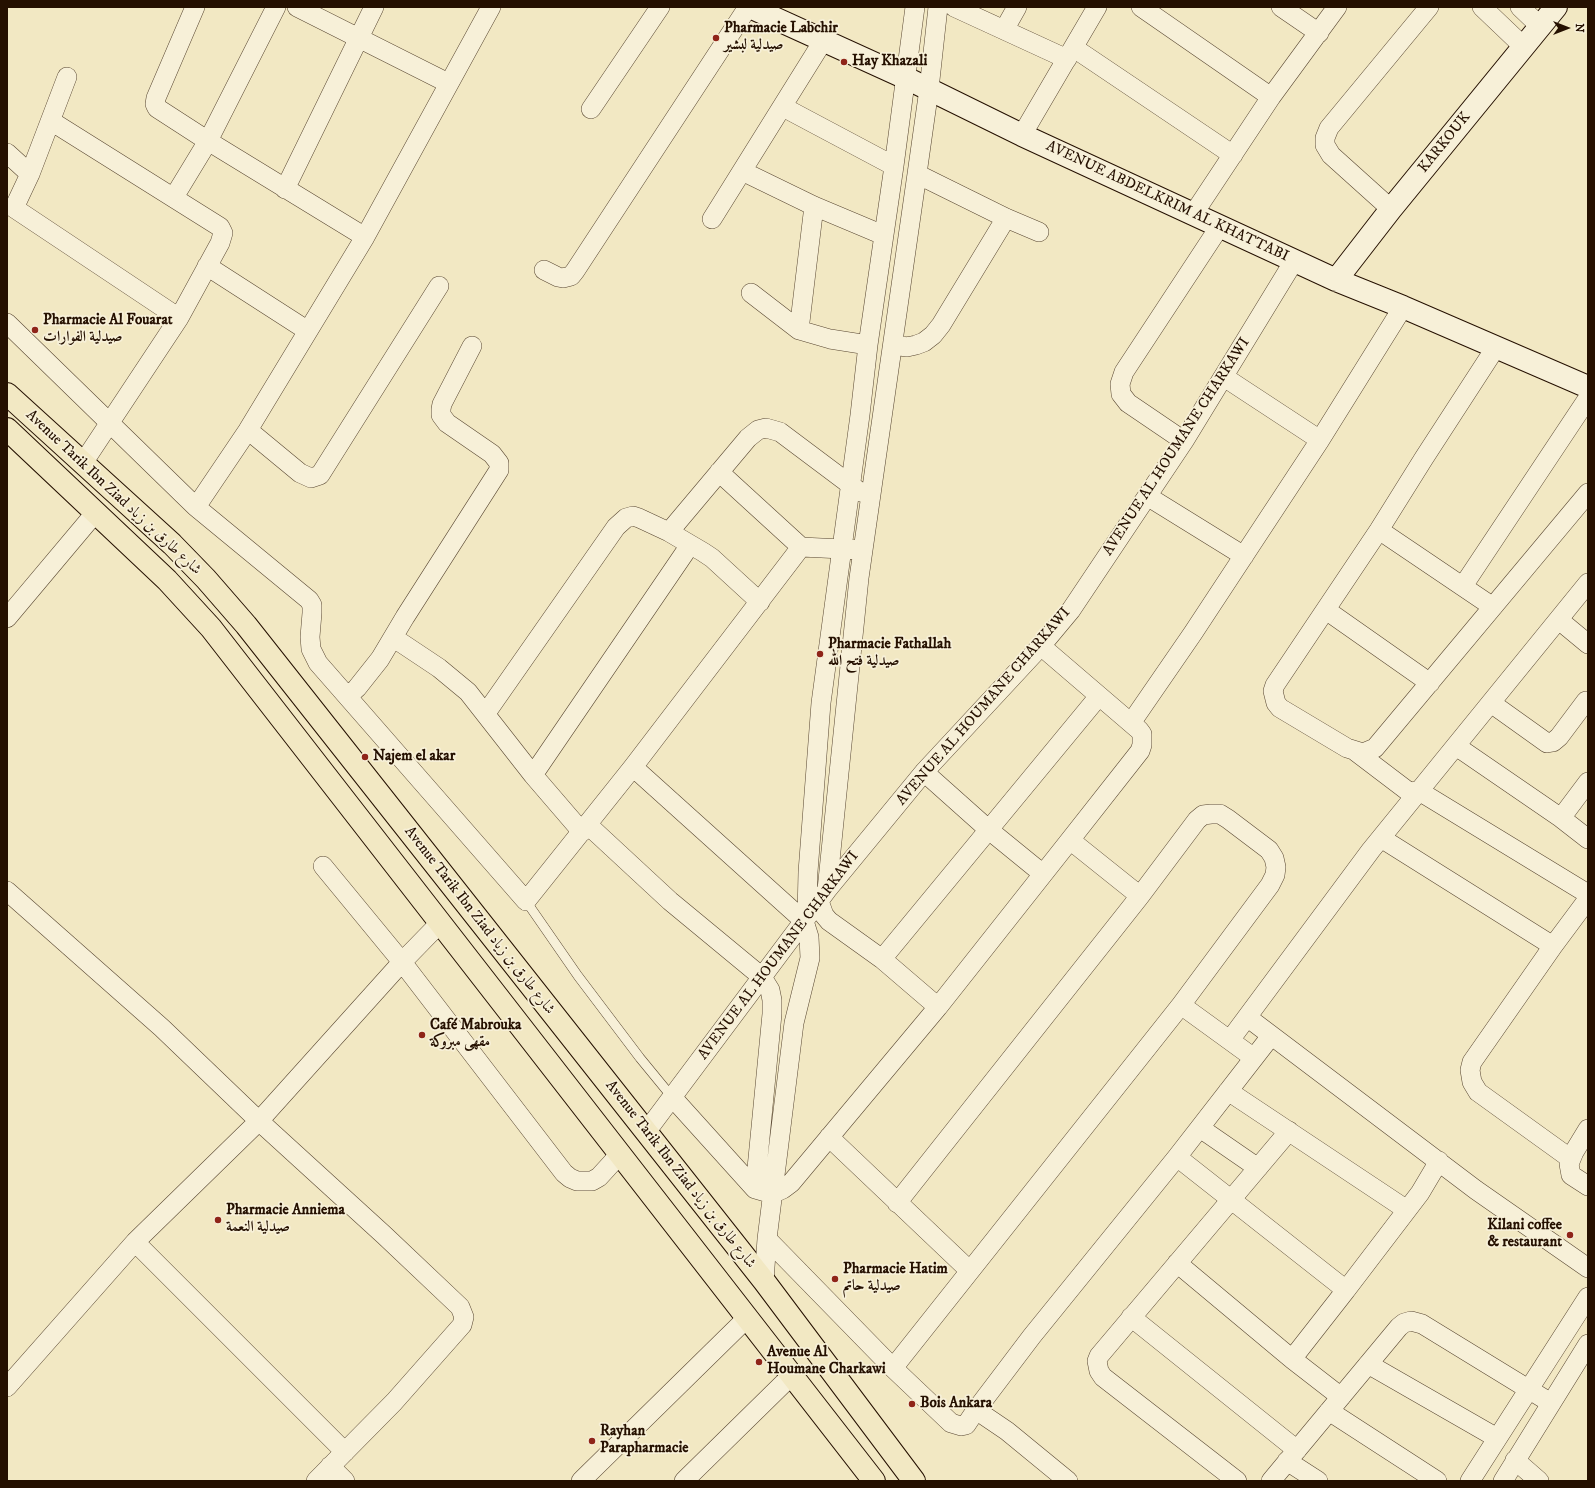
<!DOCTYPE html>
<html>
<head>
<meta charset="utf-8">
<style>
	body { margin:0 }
	#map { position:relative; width:1595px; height:1488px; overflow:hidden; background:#f2e8c3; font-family:"IM FELL DW Pica",serif }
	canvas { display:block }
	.frame { position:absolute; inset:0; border:8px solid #251000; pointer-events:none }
	.north { position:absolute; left:1547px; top:8px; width:40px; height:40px; -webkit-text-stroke:3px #f7f0d8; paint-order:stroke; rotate:90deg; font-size:11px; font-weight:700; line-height:16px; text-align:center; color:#251000 }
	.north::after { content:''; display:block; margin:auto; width:14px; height:18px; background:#251000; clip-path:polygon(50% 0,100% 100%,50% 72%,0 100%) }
</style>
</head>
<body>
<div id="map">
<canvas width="1595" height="1488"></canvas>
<div class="frame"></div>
<div class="north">N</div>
</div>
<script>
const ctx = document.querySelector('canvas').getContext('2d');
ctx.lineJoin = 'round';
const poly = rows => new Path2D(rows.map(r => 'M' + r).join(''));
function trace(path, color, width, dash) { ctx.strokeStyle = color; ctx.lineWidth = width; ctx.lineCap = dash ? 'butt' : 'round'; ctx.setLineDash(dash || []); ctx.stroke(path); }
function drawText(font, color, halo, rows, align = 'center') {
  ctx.font = font + ' "IM FELL DW Pica",Amiri,serif'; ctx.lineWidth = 3.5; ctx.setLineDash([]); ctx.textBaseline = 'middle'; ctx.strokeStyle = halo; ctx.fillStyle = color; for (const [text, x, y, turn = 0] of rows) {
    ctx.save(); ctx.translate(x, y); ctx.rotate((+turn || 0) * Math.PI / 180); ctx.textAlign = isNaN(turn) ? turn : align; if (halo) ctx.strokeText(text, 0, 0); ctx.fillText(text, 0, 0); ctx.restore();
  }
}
const lane = poly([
	[526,901,578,976,640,1058,672,1097]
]);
const street = poly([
	[195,7,156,98,155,104,157,108,208,141,365,237],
	[297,7,448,83],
	[954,7,1067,59],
	[1141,7,1271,97],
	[1281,7,1319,33],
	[1482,7,1524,47],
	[1520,7,1541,27],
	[1004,30,1017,7],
	[1074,48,1233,155],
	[67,77,30,174,14,208,179,318],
	[783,107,894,166],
	[591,109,660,7],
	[51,121,220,227,223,233,220,243,179,318,83,463],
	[1022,135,1097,7],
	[7,153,30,174],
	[742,171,814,206,883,235],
	[917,174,1006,218,1039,232],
	[285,189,374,7],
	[174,197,208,141,276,7],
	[1391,209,1331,155,1325,145,1325,138,1329,128,1429,7],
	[1194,213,1271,97,1337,7],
	[712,219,823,41],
	[207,266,308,331],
	[544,270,558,277,563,278,571,276,575,271,748,7],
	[751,293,799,330,830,339,868,345],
	[7,323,196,507,309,600,312,605,312,613,310,637,311,649,318,663,526,901,633,767,801,547,863,550],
	[799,330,814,206],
	[894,345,907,347,916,345,924,342,933,335,941,325,1006,218],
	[1496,347,1424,458,1379,530,1275,685,1273,691,1276,703,1280,708,1347,748,1363,753,1375,748,1588,493],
	[1224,377,1320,440],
	[248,430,300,473,311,478,320,475,439,286],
	[1184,441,1128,403,1121,394,1120,384,1124,372,1220,226],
	[719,472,801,547],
	[1147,496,1244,556],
	[196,507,248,430,365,237,491,7],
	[1379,530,1493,607],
	[669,532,748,438,758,430,766,428,780,432,860,492],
	[1463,586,1588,398],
	[1326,610,1430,683],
	[7,618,96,512],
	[1559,620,1588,644],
	[394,638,439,668,468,692,533,775,582,832],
	[348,696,357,688,380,659,405,617,499,470,499,463,492,454,447,423,441,415,441,409,442,404,472,346],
	[1491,703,1547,743,1553,742,1559,737,1586,701,1588,702],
	[486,713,616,527,626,518,633,516,639,518,669,532,703,552,712,558,760,602],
	[1131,723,1193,633,1320,440,1403,307],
	[1456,746,1561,818,1588,839],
	[1355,751,1409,792,1419,791,1588,894],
	[633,767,804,921,809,937,810,958,794,1023,767,1239,764,1281],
	[924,772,989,830,1043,874],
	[533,775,690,545],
	[1561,818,1588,782],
	[588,825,670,901,762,977,770,990,772,1000,772,1014,755,1189],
	[1381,838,1553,946,1588,899],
	[1070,840,1140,896],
	[323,866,402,962,564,1173,570,1178,577,1181,592,1181,599,1177,620,1154],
	[827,890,859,578,917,174,929,89,938,7],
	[7,891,162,1028,259,1121,384,1235,460,1307,464,1317,462,1325,394,1402,316,1481],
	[819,901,824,915,829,921,882,959,938,1007],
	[807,916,808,872,821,703,860,415,868,345,894,166,915,7],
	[1553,946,1472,1062,1470,1070,1472,1082,1478,1092,1571,1159],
	[882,959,1099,696],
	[1181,1005,1254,1058],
	[1247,1017,1476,1190,1588,1268],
	[1230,1040,1371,850,1588,583],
	[1228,1091,1407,1210,1420,1193,1439,1161],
	[672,1097,755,1189,772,1194,783,1189,791,1183,938,1007,1070,840,1140,751,1142,745,1142,734,1139,730,1041,646],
	[1200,1128,1258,1168],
	[1588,1129,1574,1152,1569,1164,1571,1175,1588,1186],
	[646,1132,827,890,924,772,1041,646,1071,610,1184,441,1294,261],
	[829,1137,970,1271],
	[1177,1157,1346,1290,1292,1359,1341,1397],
	[767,1239,893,1368,951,1423,961,1426,966,1425,976,1410,1007,1431,1068,1481],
	[135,1242,345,1452],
	[1177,1263,1292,1359],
	[1346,1290,1407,1210],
	[1131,1317,1297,1450],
	[1368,1364,1497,1438],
	[893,1368,1181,1005,1270,885,1275,875,1276,867,1274,858,1269,850,1228,819,1220,814,1211,814,1203,815,1197,820,1140,896,897,1203],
	[7,1387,135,1242,259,1121,402,962,440,923],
	[976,1410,1032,1336,1177,1157,1271,1036],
	[1329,1411,1437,1481],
	[1515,1460,1539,1481],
	[1287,1461,1318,1481],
	[330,1466,345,1481],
	[581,1481,747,1318],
	[684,1481,792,1375],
	[1237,1481,1103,1377,1099,1371,1097,1361,1099,1356,1289,1131],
	[1271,1481,1399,1327,1404,1323,1411,1321,1422,1324,1551,1403],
	[1470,1481,1588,1297],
	[1503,1481,1588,1344]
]);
const secondary = poly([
	[750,7,906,78,1022,135,1336,280,1403,307,1588,387],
	[1336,280,1391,209,1556,7]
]);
const primary = poly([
	[7,394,172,544,206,579,246,625,764,1281,914,1481],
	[7,429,167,580,211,628,874,1481]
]);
trace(lane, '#584631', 10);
trace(street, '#584631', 20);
trace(secondary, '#251000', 24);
trace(primary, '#251000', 24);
trace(lane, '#f7f0d8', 9);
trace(street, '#f7f0d8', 19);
trace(secondary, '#f7f0d8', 22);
trace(primary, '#f2e8c3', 22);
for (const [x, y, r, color] of [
	[716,38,4,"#8f2418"],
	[844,62,4,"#8f2418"],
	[35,330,4,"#8f2418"],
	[820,654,4,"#8f2418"],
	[365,757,4,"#8f2418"],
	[422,1035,4,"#8f2418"],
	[218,1220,4,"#8f2418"],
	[1570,1235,4,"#8f2418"],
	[835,1279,4,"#8f2418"],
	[759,1362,4,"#8f2418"],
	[912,1404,4,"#8f2418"],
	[592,1441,4,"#8f2418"]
]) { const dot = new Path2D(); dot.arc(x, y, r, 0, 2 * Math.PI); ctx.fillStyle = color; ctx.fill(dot); trace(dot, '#f7f0d8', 1.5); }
drawText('bold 15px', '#251000', '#f7f0d8', [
	["Pharmacie Labchir",724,29],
	["صيدلية لبشير",724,46],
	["Hay Khazali",852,62],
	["Pharmacie Al Fouarat",43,321],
	["صيدلية الفوارات",43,338],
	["Pharmacie Fathallah",828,645],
	["صيدلية فتح الله",828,662],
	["Najem el akar",373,757],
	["Café Mabrouka",430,1026],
	["مقهى مبروكة",430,1043],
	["Pharmacie Anniema",226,1211],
	["صيدلية النعمة",226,1228],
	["Kilani coffee",1562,1226,"right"],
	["& restaurant",1562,1243,"right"],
	["Pharmacie Hatim",843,1270],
	["صيدلية حاتم",843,1287],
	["Avenue Al",767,1353],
	["Houmane Charkawi",767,1370],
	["Bois Ankara",920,1404],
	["Rayhan",600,1432],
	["Parapharmacie",600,1449]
], 'left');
drawText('15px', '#251000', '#f7f0d8', [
	["KARKOUK",1445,143,-51],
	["AVENUE ABDELKRIM AL KHATTABI",1167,202,25],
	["AVENUE AL HOUMANE CHARKAWI",1177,447,-57],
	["Avenue Tarik Ibn Ziad شارع طارق بن زياد",113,493,43],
	["AVENUE AL HOUMANE CHARKAWI",984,707,-49],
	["Avenue Tarik Ibn Ziad شارع طارق بن زياد",479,921,52],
	["AVENUE AL HOUMANE CHARKAWI",779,956,-53],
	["Avenue Tarik Ibn Ziad شارع طارق بن زياد",680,1175,52]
]);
</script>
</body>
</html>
